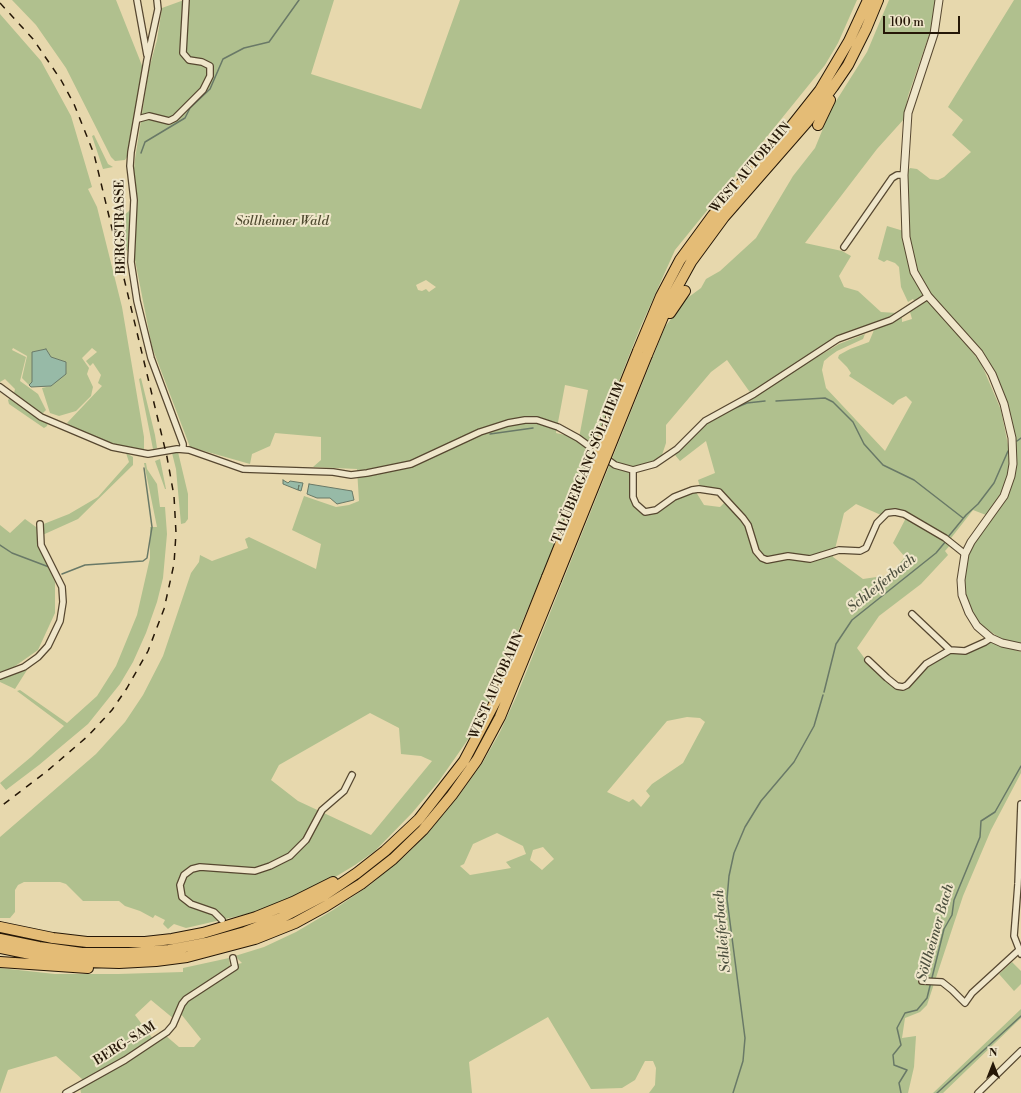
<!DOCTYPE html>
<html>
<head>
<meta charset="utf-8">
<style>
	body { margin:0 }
	#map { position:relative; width:1021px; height:1093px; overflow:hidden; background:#e7d8ad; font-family:"Libre Bodoni",serif }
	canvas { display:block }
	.north { position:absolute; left:973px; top:1045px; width:40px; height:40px; -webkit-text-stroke:3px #efe6ca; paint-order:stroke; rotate:0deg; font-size:11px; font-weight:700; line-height:16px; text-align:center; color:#251707 }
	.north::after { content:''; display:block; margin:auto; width:14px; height:18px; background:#251707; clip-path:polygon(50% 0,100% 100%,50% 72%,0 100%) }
	.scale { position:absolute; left:883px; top:16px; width:77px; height:18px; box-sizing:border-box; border:2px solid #251707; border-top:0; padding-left:5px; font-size:12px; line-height:14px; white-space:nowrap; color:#251707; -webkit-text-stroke:3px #efe6ca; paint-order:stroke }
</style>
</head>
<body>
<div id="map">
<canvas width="1021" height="1093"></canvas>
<div class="north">N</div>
<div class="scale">100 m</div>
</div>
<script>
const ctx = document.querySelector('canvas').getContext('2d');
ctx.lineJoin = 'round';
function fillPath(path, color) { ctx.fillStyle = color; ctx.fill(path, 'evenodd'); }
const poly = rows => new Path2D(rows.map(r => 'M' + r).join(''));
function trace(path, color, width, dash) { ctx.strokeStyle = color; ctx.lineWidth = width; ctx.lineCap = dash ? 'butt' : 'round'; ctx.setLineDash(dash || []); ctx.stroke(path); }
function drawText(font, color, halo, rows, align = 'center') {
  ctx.font = font + ' "Libre Bodoni",serif'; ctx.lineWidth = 4; ctx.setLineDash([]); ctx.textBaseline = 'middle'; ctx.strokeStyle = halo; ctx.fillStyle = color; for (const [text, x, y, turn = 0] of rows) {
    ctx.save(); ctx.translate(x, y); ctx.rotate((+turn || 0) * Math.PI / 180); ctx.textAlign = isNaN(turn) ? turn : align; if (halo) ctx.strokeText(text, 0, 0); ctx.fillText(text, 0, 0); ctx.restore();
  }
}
fillPath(poly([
	[12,0,116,0,143,68,133,131,127,157,125,160,115,161,111,157,66,68,36,25],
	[184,0,334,0,311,74,421,109,460,0,857,0,838,43,825,65,675,250,640,328,542,575,489,700,469,738,439,781,412,813,375,851,355,865,327,882,278,904,247,914,186,928,174,924,168,929,163,924,165,920,155,915,153,918,140,911,125,906,119,901,83,901,66,884,60,882,24,882,18,885,15,890,15,912,10,918,0,918,0,837,96,754,125,722,143,695,163,656,191,573,199,562,200,555,212,561,248,548,245,539,249,537,316,569,321,544,292,530,304,496,336,507,349,505,359,501,357,469,313,467,321,460,321,437,275,433,270,446,252,454,250,464,190,447,152,347,135,260,125,248,122,235,121,218,129,211,136,200,133,179,135,159,149,69,157,40,162,8],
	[426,280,436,287,429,292,426,289,422,291,418,290,416,285],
	[565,385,588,390,579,438,556,433],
	[370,713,399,728,401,754,421,756,432,761,371,835,298,801,271,780,279,765],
	[889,0,936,0,930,32,908,96,904,119,877,149,805,243,842,251,851,256,839,276,844,287,858,291,881,312,897,313,902,318,902,322,912,319,910,312,918,306,913,299,908,302,901,287,899,267,895,263,887,260,884,262,878,259,887,226,907,232,906,174,910,168,917,169,930,179,938,180,944,177,971,152,952,135,963,120,948,107,1014,0,1021,0,1021,645,1001,639,980,624,974,616,966,597,964,574,971,547,1008,494,1013,425,1008,407,996,377,977,346,963,329,958,334,981,363,1001,410,1008,445,1011,447,1009,470,1002,494,986,515,973,510,948,542,951,544,945,551,948,555,921,584,879,616,857,648,868,663,903,688,922,669,951,652,964,652,990,642,1021,652,1021,773,991,830,963,896,927,1005,920,1012,905,1018,902,1038,916,1036,914,1067,908,1093,649,1093,655,1085,656,1068,653,1061,645,1061,635,1080,622,1088,591,1089,548,1017,469,1062,472,1093,81,1093,80,1087,82,1079,56,1056,8,1070,0,1093,0,968,55,974,118,974,183,972,183,968,229,958,230,966,242,963,235,956,264,947,296,932,333,910,370,885,405,856,428,833,458,797,483,762,500,732,517,695,665,327,686,299,701,288,706,279,720,271,756,238,793,176,815,148,831,109,867,52],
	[874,330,869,342,850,349,839,355,838,358,847,367,851,373,849,376,893,405,898,400,906,396,912,402,885,451,826,388,822,370,824,361,830,356,837,351,863,339,865,334,839,344,792,372,838,342],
	[727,360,754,398,710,420,702,426,675,455,680,461,706,441,715,473,698,480,700,487,724,495,725,502,720,507,704,505,696,492,675,498,645,513,631,496,632,467,649,464,661,458,666,443,666,425,711,372],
	[856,504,881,515,886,511,897,509,908,514,893,543,905,557,890,575,863,579,833,557,844,513],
	[687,717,700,718,705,722,683,763,652,784,646,791,650,796,641,807,633,799,629,802,607,792,667,721],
	[497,833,523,846,526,854,506,862,511,868,470,875,460,866,464,864,473,844],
	[543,847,554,859,542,870,530,860,533,850],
	[151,1000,174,1019,181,1014,201,1039,194,1047,179,1047,165,1035,153,1039,135,1015],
	[0,14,41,61,71,116,92,187,88,189,97,207,122,307,144,437,144,451,114,444,70,426,67,423,102,386,98,383,101,375,93,363,90,366,86,361,97,352,92,348,82,358,89,368,87,374,93,387,91,396,76,411,59,416,50,413,42,388,51,386,62,375,66,362,51,357,46,349,32,352,32,382,29,385,22,378,27,356,13,348,12,350,26,357,20,381,38,394,46,410,42,414,14,393,15,389,5,379,0,382],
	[94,135,108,164,113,167,103,169,92,136],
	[141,378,155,435,157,448,153,449,139,379],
	[10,398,48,423,47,426,44,428,9,404,8,400],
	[178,452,188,494,188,519,185,523,181,524,176,469,172,453],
	[126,453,133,457,133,465,78,519,38,537,39,546,55,582,55,613,38,650,11,669,0,672,0,525,10,533,25,519,36,527,69,514,98,497,129,462],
	[160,459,166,489,165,489,155,461],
	[144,463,146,463,147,469,157,484,160,507,165,507,167,534,163,578,157,602,146,633,133,662,120,684,88,724,39,765,6,790,0,783,31,757,64,726,17,691,20,690,67,723,97,696,116,666,137,615,150,558,150,527,157,527],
	[515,668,502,705,469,766,429,817,374,870,342,892,303,915,273,928,195,952,155,958,74,956,239,938,373,867,467,763,499,705],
	[27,670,15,689,0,682,0,679],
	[1012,962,1021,971,1021,984,1014,991,999,974],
	[1021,1009,1021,1018,943,1093,933,1093]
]), '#b0c08e');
const water = poly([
	[46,349,51,357,66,362,66,374,51,386,31,387,29,385,32,382,32,352,46,349],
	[283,480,288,483,290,481,303,483,301,491,298,490,299,485,298,490,283,484,283,480],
	[309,484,352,491,354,500,337,504,330,498,317,498,307,494,309,484]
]);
fillPath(water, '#97baa7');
trace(water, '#697967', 1);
trace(poly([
	[141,153,145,142,185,118,190,108,210,89,223,59,244,48,269,42,299,0],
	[776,401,825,398,833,402,853,422,864,444,883,465,914,480,963,518],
	[728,411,747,403,765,401],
	[490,434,533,428],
	[1017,441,1021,438],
	[948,537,966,515,978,504,994,483,1008,451],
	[0,545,12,553,49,567],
	[62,574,85,565,143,561,147,558,152,527,144,468],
	[824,692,836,644,852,620,936,553,946,541],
	[733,1093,743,1061,745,1038,727,899,729,876,734,853,745,827,761,801,794,762,814,726,823,695],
	[901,1093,899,1083,907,1070,894,1065,893,1055,901,1045,897,1028,905,1013,917,1010,927,998,944,929,952,915,954,900,980,837,981,821,995,812,1021,766],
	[937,1093,1021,1016]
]), '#697967', 1.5);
const minor = poly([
	[137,0,147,55],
	[157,0,158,9,147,60,131,152,130,166,134,200,131,262,137,301,151,358,183,444,183,449],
	[138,119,149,116,169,121,175,118,203,90,210,76,210,66,202,62,189,60,183,53,186,0],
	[844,247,892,178,897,175,904,175],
	[0,387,41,417,112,447,148,454,177,449,189,450,243,469,333,472,351,475,367,473,411,464,480,432,508,423,525,420,537,420,558,427,578,438,615,465,633,470,655,464,677,449,705,421,754,394,838,339,891,320,928,296],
	[633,470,633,497,636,504,645,512,656,510,674,497,692,490,699,489,719,492,743,518,748,525,756,551,762,558,767,560,788,556,810,559,839,550,860,551,866,548,877,523,887,513,895,512,904,514,945,538,965,554],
	[912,614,950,650],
	[868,660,887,678,897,686,903,687,907,685,926,664,950,650,965,651,985,642,991,638],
	[0,676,24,667,38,657,48,646,60,621,63,602,62,587,41,545,40,524],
	[1021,804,1018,884,1014,936,1021,954],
	[222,920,214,912,191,904,182,897,180,885,184,875,192,869,200,867,255,871,270,866,290,856,306,840,322,810,344,791,352,775],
	[922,981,942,982,952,990,965,1003,972,993,1019,950],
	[66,1093,125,1060,167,1032,173,1025,182,1004,186,999,235,967,233,958],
	[978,1093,1021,1051]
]);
const tertiary = poly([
	[939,0,934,34,908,113,904,175,906,237,914,272,928,296,979,353,992,374,1004,404,1012,438,1013,464,1011,476,1004,496,971,542,965,554,961,580,962,595,969,613,977,626,991,638,1002,643,1021,647]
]);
const motorway = poly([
	[818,125,830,100],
	[670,313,685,291],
	[638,351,661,296,680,260,713,215,786,133,820,90,849,41,868,0],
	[647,355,670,300,691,262,724,217,807,122,833,87,848,65,866,29,878,0],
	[0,927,53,938,87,942,145,942,172,939,203,933,256,917,293,902,333,882],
	[0,939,39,947,82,953,129,953,169,950,206,943,245,932,281,918,323,896,357,873,385,851,419,819,464,761,503,687,547,577],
	[0,948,55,959,85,962,119,963,156,961,187,957,255,939,295,923,326,906,361,884,393,859,423,830,452,795,477,760,500,717,556,580],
	[0,962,88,968]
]);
trace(minor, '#564730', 8);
trace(tertiary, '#564730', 9);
trace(motorway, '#251707', 12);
trace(minor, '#efe6ca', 5.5);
trace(tertiary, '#efe6ca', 7);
trace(motorway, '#e4bc76', 10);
trace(poly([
	[0,3,33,39,61,80,74,104,94,154,167,457,174,496,176,533,174,564,164,609,148,651,127,688,112,710,88,736,46,772,0,807]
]), '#251707', 1.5, [7, 7]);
const motorwayBridge = poly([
	[547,577,638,351],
	[556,580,647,355]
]);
trace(motorwayBridge, '#251707', 12, []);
trace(motorwayBridge, '#e4bc76', 10);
drawText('13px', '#251707', '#efe6ca', [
	["WEST AUTOBAHN",751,168,-49],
	["BERGSTRASSE",121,227,-91],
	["TALÜBERGANG SÖLLHEIM",589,463,-68],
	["WEST AUTOBAHN",497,686,-66],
	["BERG-SAM",125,1044,-32]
]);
drawText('italic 13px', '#4f4a30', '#efe6ca', [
	["Söllheimer Wald",282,222]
]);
drawText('italic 14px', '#4d503f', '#efe6ca', [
	["Schleiferbach",882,584,-39],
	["Schleiferbach",723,931,-95],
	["Söllheimer Bach",936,933,-74]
]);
</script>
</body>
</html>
